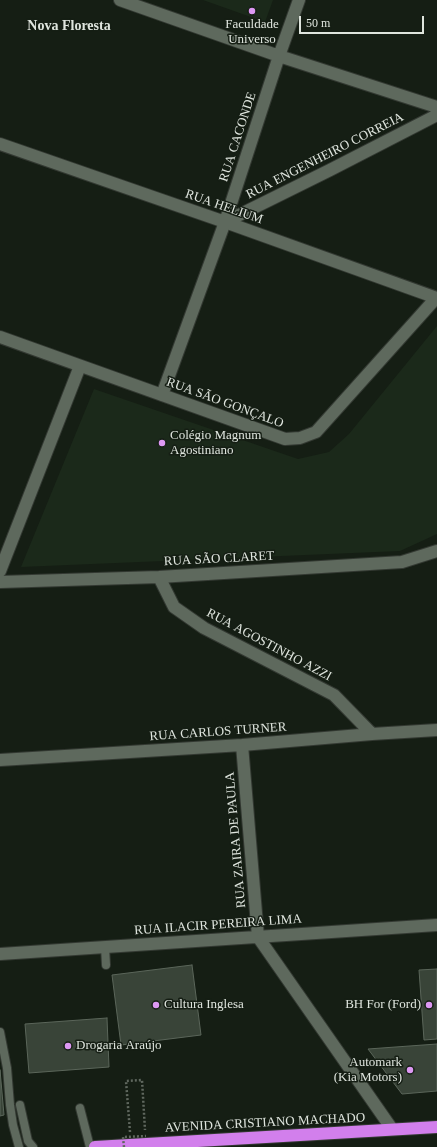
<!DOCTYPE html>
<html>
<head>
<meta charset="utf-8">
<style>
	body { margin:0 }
	#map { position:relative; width:437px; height:1147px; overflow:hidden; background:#151e14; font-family:Georgia,serif }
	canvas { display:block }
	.scale { position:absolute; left:299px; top:16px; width:125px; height:18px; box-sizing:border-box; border:2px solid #dfe5de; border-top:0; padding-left:5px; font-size:12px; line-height:14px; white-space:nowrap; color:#dfe5de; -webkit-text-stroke:3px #151e14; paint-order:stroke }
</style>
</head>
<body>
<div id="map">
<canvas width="437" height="1147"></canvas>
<div class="scale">50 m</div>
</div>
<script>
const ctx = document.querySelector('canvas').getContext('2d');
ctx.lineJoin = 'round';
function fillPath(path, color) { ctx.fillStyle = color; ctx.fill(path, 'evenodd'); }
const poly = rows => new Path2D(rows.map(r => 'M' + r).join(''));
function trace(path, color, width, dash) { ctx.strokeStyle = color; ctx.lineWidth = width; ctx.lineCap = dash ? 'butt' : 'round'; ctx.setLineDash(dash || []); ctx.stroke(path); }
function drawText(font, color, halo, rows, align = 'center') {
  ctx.font = font + ' Georgia,serif'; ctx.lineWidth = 3; ctx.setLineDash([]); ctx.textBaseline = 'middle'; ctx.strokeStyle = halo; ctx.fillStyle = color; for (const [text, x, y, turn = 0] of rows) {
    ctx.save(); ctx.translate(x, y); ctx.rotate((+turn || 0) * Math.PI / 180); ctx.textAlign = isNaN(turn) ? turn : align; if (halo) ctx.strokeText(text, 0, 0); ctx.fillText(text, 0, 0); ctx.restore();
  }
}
fillPath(poly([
	[203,0,273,0,265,22],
	[437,326,437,534,400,551,21,567,94,389,298,459,329,452,349,434]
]), '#1b291a');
const building = poly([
	[192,965,201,1035,121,1045,112,975,192,965],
	[437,969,437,1039,424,1040,419,970,437,969],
	[107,1018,109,1067,29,1073,25,1024,107,1018],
	[437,1044,437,1091,402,1094,368,1049,437,1044],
	[0,1070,4,1115,0,1116,0,1070]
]);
fillPath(building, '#394438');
trace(building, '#5b665a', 1);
const lane = poly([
	[105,947,106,965],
	[0,1032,7,1068,10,1105,13,1125,19,1147],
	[20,1105,28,1141,33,1147],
	[80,1108,90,1147]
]);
const street = poly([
	[120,0,279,56,437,107],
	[0,144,225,222,437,298],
	[225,222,330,170,437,115],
	[0,337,285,439,300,438,316,432,436,298],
	[162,395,225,222,279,56,299,0],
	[0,571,80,366],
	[159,577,174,607,204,628,334,695,372,734],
	[0,582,159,577,402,562,437,551],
	[242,745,258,937,392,1129],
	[0,760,242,745,372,734,437,730],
	[0,954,437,925]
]);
const highway = poly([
	[95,1147,437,1127]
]);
trace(lane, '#333932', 10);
trace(street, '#333932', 14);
trace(highway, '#333932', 14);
trace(poly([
	[130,1132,126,1081,142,1080,145,1130]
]), '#5f675e', 2.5, [2, 2]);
trace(lane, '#5e695d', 8);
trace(street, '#5e695d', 12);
trace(highway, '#d27fec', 12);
trace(poly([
	[124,1147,123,1137,146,1136]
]), '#5f675e', 2.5, [2, 2]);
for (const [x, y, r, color] of [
	[252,11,4,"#dd98f3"],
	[162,443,4,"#dd98f3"],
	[156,1005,4,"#dd98f3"],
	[429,1005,4,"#dd98f3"],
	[68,1046,4,"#dd98f3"],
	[410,1070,4,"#dd98f3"]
]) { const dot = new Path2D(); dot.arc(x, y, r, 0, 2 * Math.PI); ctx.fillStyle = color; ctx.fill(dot); trace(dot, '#151e14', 1.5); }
drawText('13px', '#dfe5de', '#151e14', [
	["Faculdade",252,25,"center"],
	["Universo",252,40,"center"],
	["Colégio Magnum",170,436],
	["Agostiniano",170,451],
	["Cultura Inglesa",164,1005],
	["BH For (Ford)",421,1005,"right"],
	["Drogaria Araújo",76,1046],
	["Automark",402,1063,"right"],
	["(Kia Motors)",402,1078,"right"]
], 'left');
drawText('13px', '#dfe5de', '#151e14', [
	["RUA CACONDE",238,137,-72],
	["RUA ENGENHEIRO CORREIA",325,156,-27],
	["RUA HELIUM",224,207,19],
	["RUA SÃO GONÇALO",225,403,20],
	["RUA SÃO CLARET",219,559,-3],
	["RUA AGOSTINHO AZZI",269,645,28],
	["RUA CARLOS TURNER",218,732,-4],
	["RUA ZAIRA DE PAULA",236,840,-95],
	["RUA ILACIR PEREIRA LIMA",218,925,-4],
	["AVENIDA CRISTIANO MACHADO",265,1123,-3]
]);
drawText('bold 14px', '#dfe5de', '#151e14', [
	["Nova Floresta",69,26]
]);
</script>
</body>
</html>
